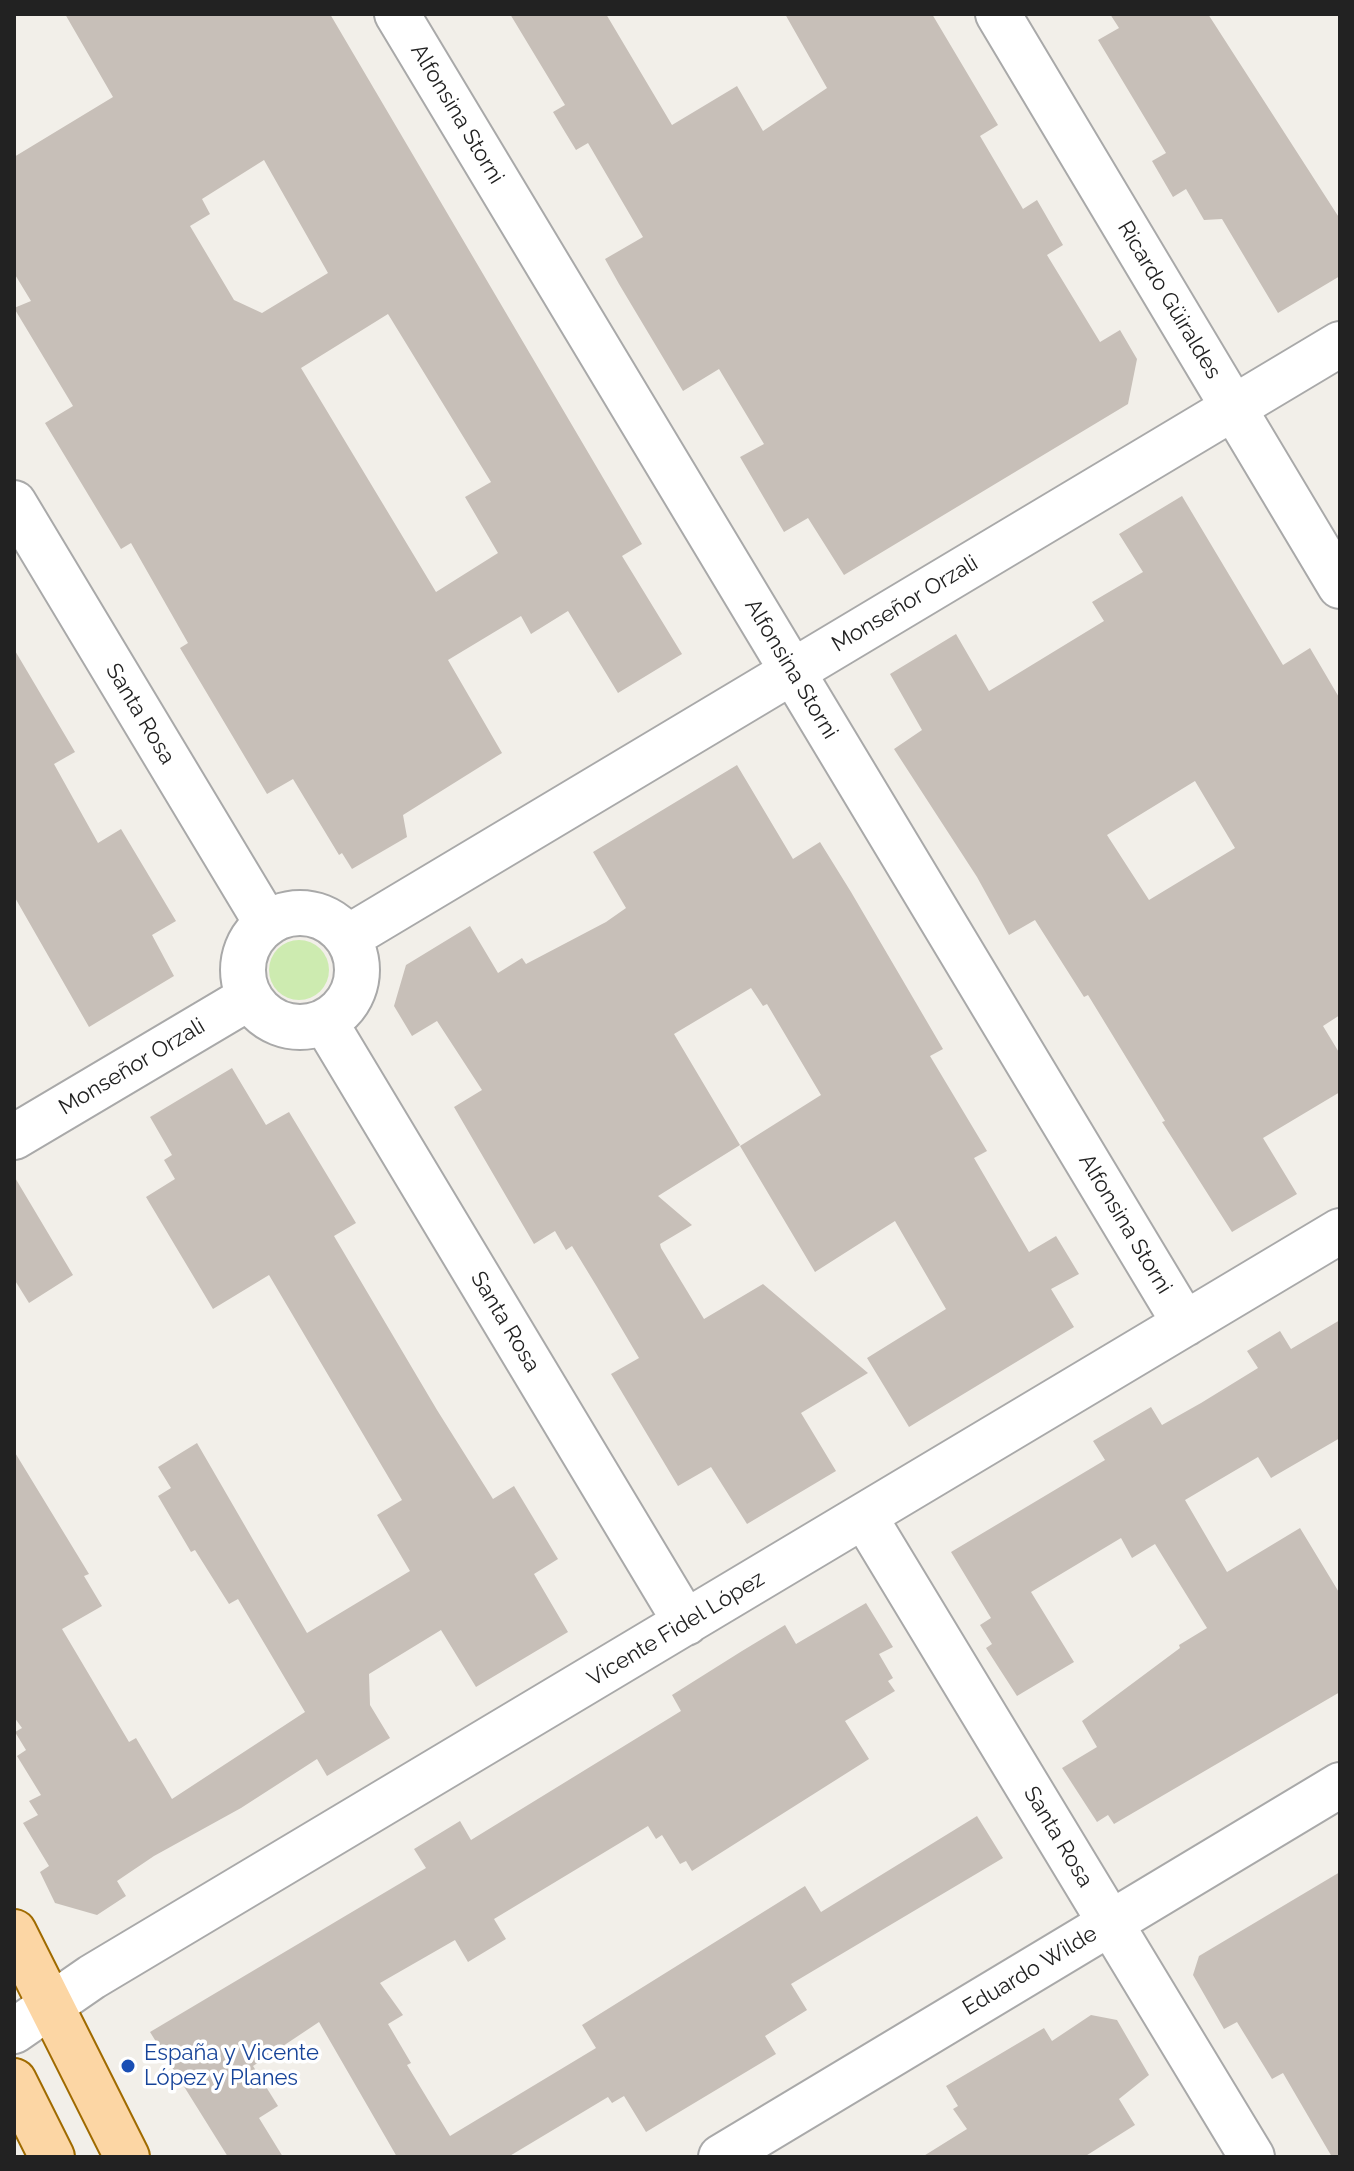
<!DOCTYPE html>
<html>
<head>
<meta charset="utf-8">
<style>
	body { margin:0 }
	#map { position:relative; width:1354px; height:2171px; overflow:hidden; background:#f2efe9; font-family:Raleway,sans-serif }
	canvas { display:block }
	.frame { position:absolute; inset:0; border:16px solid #222; pointer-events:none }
</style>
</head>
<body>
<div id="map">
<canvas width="1354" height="2171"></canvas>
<div class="frame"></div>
</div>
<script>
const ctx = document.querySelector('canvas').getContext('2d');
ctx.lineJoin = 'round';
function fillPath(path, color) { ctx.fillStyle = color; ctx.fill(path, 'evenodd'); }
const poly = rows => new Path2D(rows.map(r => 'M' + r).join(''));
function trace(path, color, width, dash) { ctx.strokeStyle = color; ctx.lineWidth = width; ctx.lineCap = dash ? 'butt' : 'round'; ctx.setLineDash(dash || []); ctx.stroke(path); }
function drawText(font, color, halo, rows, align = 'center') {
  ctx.font = font + ' Raleway,sans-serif'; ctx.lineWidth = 7; ctx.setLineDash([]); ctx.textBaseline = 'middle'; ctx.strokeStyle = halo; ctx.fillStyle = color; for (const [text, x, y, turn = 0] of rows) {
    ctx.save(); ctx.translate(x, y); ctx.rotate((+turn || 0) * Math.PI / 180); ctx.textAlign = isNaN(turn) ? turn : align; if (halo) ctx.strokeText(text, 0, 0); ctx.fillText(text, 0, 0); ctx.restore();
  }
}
fillPath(poly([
	'269 970a30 30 0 1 1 60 0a30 30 0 1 1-60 0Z'
]), '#cdebb0');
fillPath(poly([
	[65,14,330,14,642,544,622,556,682,654,618,693,568,611,531,634,521,616,448,660,502,753,403,815,407,837,352,869,342,853,339,855,293,779,267,794,180,648,188,643,131,543,121,549,45,423,73,406,14,308,31,301,14,273,14,157,113,97],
	[264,160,328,273,262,313,234,300,190,226,210,214,202,199],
	[388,314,491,482,465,497,498,553,436,592,301,368],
	[510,14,606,14,672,125,737,86,763,131,827,88,785,14,932,14,998,125,980,136,1023,209,1037,200,1063,245,1047,255,1100,342,1120,330,1137,359,1128,404,844,575,808,518,784,532,740,457,764,444,719,369,683,391,619,284,605,259,643,237,588,143,576,150,565,132,553,112,565,105],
	[1110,14,1208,14,1340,219,1340,276,1278,313,1222,219,1204,220,1186,189,1173,197,1152,161,1166,153,1098,40,1119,28],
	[1182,496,1283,665,1310,648,1340,699,1340,1015,1323,1026,1340,1054,1340,1092,1263,1138,1297,1194,1232,1232,1162,1122,1165,1121,1088,995,1084,997,1035,920,1009,935,977,877,894,749,922,730,890,674,956,634,989,691,1004,682,1104,621,1092,602,1143,572,1119,534],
	[1195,781,1235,848,1149,900,1107,835],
	[14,649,75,752,54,764,98,843,121,829,176,921,152,935,174,976,89,1027,14,896],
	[737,765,793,859,820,842,851,892,943,1049,930,1056,987,1151,974,1158,1029,1252,1056,1236,1079,1274,1051,1289,1074,1327,909,1427,867,1358,946,1309,895,1221,815,1272,740,1146,821,1095,767,1004,763,1006,751,988,674,1034,740,1145,658,1196,692,1225,660,1244,661,1248,704,1319,763,1284,868,1373,801,1413,836,1471,747,1524,711,1467,678,1486,611,1374,639,1358,597,1287,572,1246,566,1250,555,1231,534,1244,454,1107,482,1090,437,1021,412,1036,394,1006,406,965,470,926,498,973,522,958,526,964,606,922,626,908,593,852],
	[232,1068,266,1125,289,1112,356,1223,334,1236,437,1410,493,1499,514,1486,558,1559,534,1574,568,1632,476,1687,441,1630,369,1674,370,1705,390,1738,327,1776,317,1759,241,1808,154,1856,117,1881,126,1896,97,1915,55,1903,40,1872,49,1866,23,1823,38,1815,29,1801,41,1795,17,1756,26,1750,15,1732,22,1728,14,1717,14,1451,89,1574,84,1576,102,1606,62,1629,129,1742,136,1738,172,1799,305,1712,238,1599,229,1604,195,1550,191,1552,158,1496,171,1488,158,1467,197,1443,307,1633,410,1571,377,1515,402,1500,269,1275,213,1309,146,1197,175,1179,164,1160,172,1155,150,1117],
	[14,1176,73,1275,29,1303,14,1279],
	[1340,1320,1340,1438,1271,1478,1258,1457,1185,1500,1227,1572,1300,1528,1340,1594,1340,1692,1114,1824,1108,1815,1097,1822,1062,1768,1097,1747,1082,1721,1180,1648,1179,1645,1207,1628,1155,1544,1132,1558,1121,1538,1031,1592,1074,1662,1017,1696,986,1648,992,1644,980,1625,991,1618,951,1552,1105,1460,1093,1441,1151,1407,1162,1425,1201,1403,1258,1368,1247,1351,1280,1331,1291,1349],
	[866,1603,893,1647,879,1654,893,1678,888,1681,895,1691,845,1721,869,1759,692,1871,686,1861,680,1864,662,1835,656,1839,648,1826,494,1919,506,1939,468,1962,455,1940,380,1983,403,2015,388,2024,411,2063,407,2065,450,2136,596,2048,582,2025,805,1886,821,1912,977,1816,1003,1858,791,1984,807,2010,765,2036,776,2054,646,2132,624,2096,612,2103,608,2097,508,2157,397,2157,319,2022,253,2066,278,2106,259,2118,283,2157,228,2157,150,2032,426,1868,414,1849,460,1821,471,1840,681,1711,672,1695,742,1651,785,1625,796,1644],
	[1340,1872,1340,2157,1332,2157,1283,2073,1272,2079,1237,2022,1224,2029,1193,1975,1199,1956],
	[1091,2015,1117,2020,1149,2075,1119,2099,1135,2125,1084,2157,922,2157,967,2129,953,2109,958,2106,946,2086,1044,2028,1052,2041]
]), '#c7bfb8');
const minor = poly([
	[397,14,1185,1324],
	[998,14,1340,586],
	[14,503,267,924],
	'243 970a57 57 0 1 1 114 0a57 57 0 1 1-114 0Z',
	[347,938,1340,344],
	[325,1022,686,1623],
	[14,1137,250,997],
	[864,1516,1252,2157],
	[14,2031,92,1977,1340,1231],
	[721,2157,1340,1785]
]);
const major = poly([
	[14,1932,127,2157],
	[14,2081,52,2157]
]);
trace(minor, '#a9a9a9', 48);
trace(major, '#a06b00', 48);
trace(minor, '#fff', 44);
trace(major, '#fcd6a4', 44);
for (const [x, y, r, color] of [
	[128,2066,8,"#1a4fb4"]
]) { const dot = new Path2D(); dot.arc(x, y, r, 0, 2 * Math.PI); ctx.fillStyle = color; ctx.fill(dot); trace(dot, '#fff', 3); }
drawText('22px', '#222', '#fff', [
	["Alfonsina Storni",457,114,59],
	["Ricardo Güiraldes",1169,300,59],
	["Monseñor Orzali",905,604,-31],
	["Alfonsina Storni",791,669,59],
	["Santa Rosa",140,714,59],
	["Monseñor Orzali",132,1067,-31],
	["Alfonsina Storni",1125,1224,59],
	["Santa Rosa",505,1322,59],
	["Vicente Fidel López",676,1629,-31],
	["Santa Rosa",1058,1837,59],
	["Eduardo Wilde",1030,1971,-31]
]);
drawText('22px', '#164399', '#fff', [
	["España y Vicente",144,2053],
	["López y Planes",144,2078]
], 'left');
</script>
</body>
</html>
